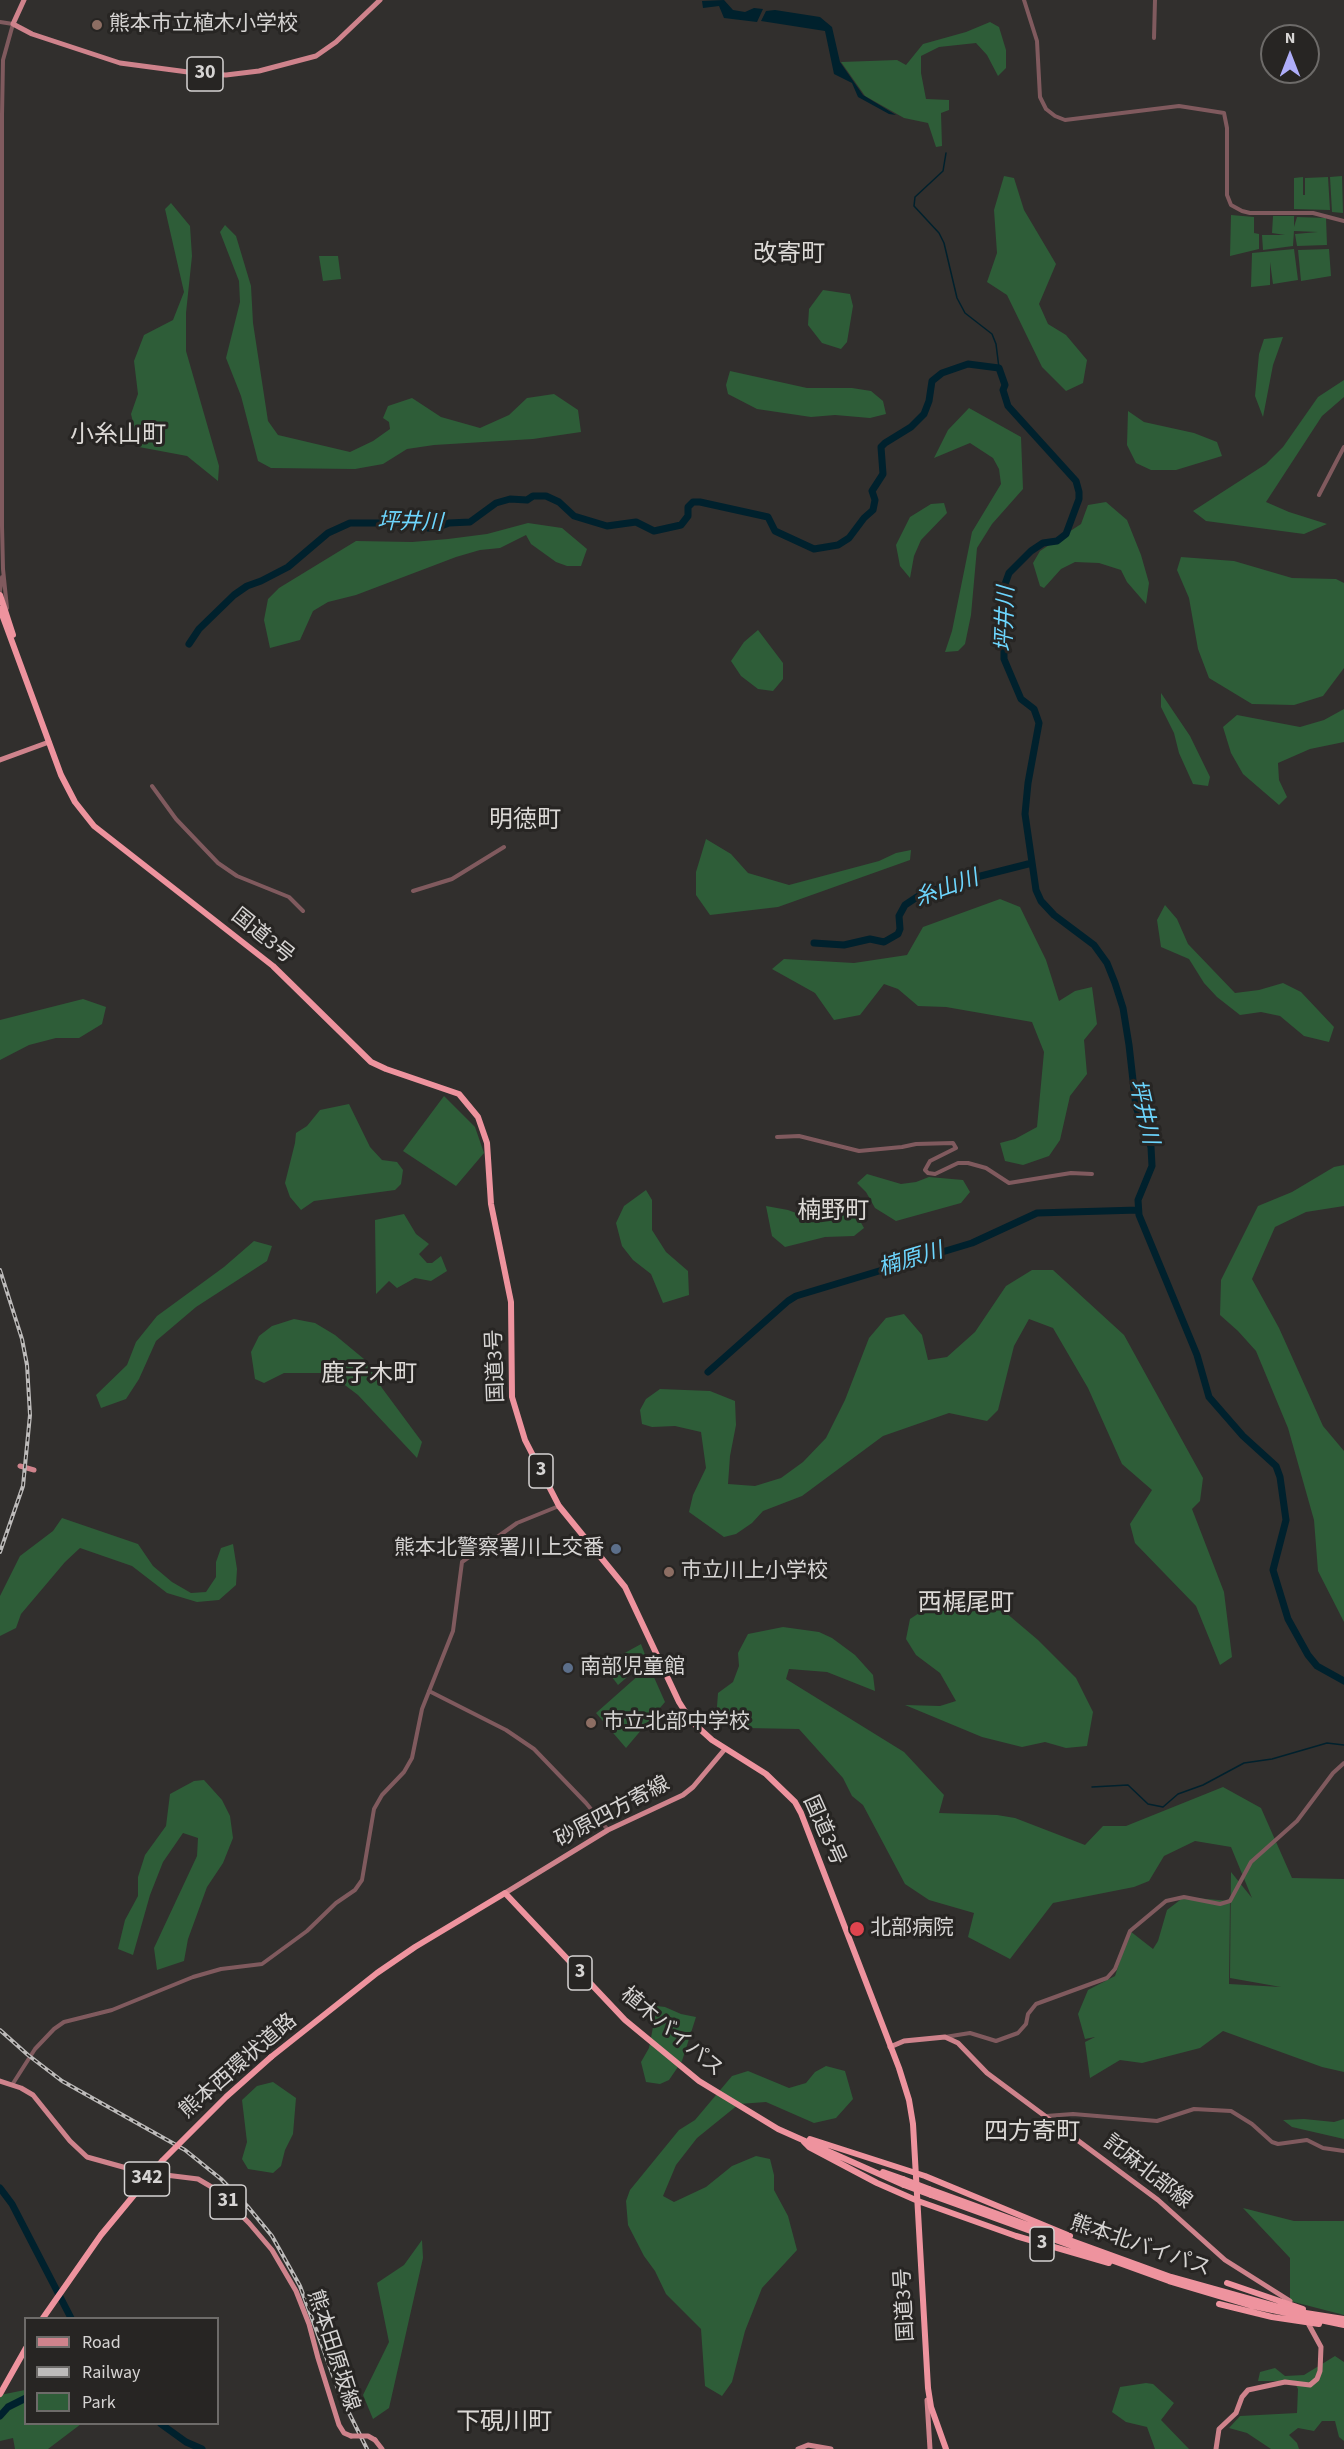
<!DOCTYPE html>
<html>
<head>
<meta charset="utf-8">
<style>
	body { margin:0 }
	#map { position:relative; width:1344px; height:2449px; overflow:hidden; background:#312f2d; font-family:"Source Sans 3",sans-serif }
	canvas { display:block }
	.legend { position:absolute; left:24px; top:2317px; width:195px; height:108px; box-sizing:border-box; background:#272523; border:2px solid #6d6b69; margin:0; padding:8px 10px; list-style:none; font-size:18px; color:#d6d4d3 }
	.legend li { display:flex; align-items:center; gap:12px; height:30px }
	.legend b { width:30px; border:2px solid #6d6b69 }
	.north { position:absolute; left:1260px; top:24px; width:60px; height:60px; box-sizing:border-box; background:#272523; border:2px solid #6d6b69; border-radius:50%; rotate:0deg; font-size:16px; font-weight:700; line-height:24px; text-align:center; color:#d6d4d3 }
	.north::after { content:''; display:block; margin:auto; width:21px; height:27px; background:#afaefa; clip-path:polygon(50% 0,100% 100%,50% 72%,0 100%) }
</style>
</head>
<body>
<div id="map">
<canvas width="1344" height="2449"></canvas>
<ul class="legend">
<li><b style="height:8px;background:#cf838c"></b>Road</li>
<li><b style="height:8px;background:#bdbbba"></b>Railway</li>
<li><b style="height:16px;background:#2e5d38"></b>Park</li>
</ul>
<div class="north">N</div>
</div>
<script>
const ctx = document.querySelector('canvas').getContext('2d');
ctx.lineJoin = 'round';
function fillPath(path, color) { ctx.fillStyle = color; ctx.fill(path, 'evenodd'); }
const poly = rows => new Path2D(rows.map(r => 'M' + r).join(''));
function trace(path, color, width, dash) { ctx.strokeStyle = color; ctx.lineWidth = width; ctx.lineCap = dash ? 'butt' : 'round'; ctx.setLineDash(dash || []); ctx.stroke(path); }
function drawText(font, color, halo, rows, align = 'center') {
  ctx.font = font + ' "Source Sans 3","Noto Sans JP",sans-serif'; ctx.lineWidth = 6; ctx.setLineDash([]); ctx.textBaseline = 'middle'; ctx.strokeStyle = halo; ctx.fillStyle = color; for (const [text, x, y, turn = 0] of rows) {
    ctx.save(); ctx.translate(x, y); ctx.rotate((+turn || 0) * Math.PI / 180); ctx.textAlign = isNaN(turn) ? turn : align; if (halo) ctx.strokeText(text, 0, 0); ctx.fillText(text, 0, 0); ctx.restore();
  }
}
fillPath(poly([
	[990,22,999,27,1006,50,1006,68,998,76,987,55,976,43,939,47,921,56,921,73,926,99,949,100,949,110,941,113,942,146,936,147,928,123,904,118,865,96,841,62,897,60,906,65,923,44,966,32],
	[1004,176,1014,178,1024,210,1056,264,1039,304,1048,324,1066,335,1087,360,1083,383,1066,391,1042,367,1007,295,987,282,997,253,994,210],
	[1342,176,1343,213,1332,212,1330,177],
	[1303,177,1303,195,1305,195,1305,178,1328,177,1330,210,1294,209,1294,178],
	[171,203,190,226,192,256,186,313,186,351,219,466,218,481,187,456,139,447,131,414,138,394,134,361,144,335,173,320,184,292,165,209],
	[1231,215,1254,217,1254,233,1259,234,1259,249,1230,256],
	[1273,216,1294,216,1294,227,1297,217,1326,218,1327,245,1297,246,1295,234,1318,232,1294,231,1293,246,1263,250,1262,235,1285,235,1272,233],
	[225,225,236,236,251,286,253,323,268,421,278,435,350,452,373,441,390,429,389,422,383,418,388,406,412,398,441,417,480,428,509,415,527,398,554,394,578,410,581,432,533,439,434,445,407,449,383,464,355,469,271,468,258,461,241,396,226,358,240,302,239,281,220,232],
	[1294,249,1298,280,1273,284,1270,262,1270,285,1251,287,1252,253],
	[1329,249,1331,276,1301,281,1298,250],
	[319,256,338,256,341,279,323,281],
	[823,290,850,294,853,306,847,342,841,349,822,343,808,325,809,309],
	[1283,337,1273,365,1263,417,1255,396,1259,354,1264,339],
	[730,371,807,388,852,388,871,391,883,401,886,414,870,418,835,415,811,417,757,409,728,394,726,385],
	[1344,380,1344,397,1322,416,1266,502,1289,512,1327,524,1304,534,1206,521,1193,511,1266,464,1283,447,1318,397],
	[969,408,1021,437,1023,489,992,524,977,548,971,615,965,644,958,651,945,652,952,631,972,532,1001,484,999,469,993,458,970,443,934,458,948,430],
	[1128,411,1144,422,1194,433,1217,442,1222,456,1176,470,1151,470,1136,463,1127,445],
	[1106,502,1127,520,1141,555,1149,583,1146,604,1127,582,1121,570,1099,563,1075,562,1061,569,1044,588,1040,586,1033,563,1040,551,1081,524,1088,505],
	[944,503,947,513,921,540,914,556,910,578,900,566,896,545,910,517,931,504],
	[528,523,562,528,587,549,581,566,567,566,556,562,531,544,526,535,500,548,480,550,456,557,356,595,328,602,313,611,300,640,270,648,264,620,268,599,279,588,356,541,412,542,448,539,487,534],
	[1181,557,1234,561,1292,578,1336,579,1344,583,1344,668,1323,696,1294,705,1252,704,1209,678,1198,649,1189,598,1177,570],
	[758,630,783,663,783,679,773,691,758,689,741,676,731,661,744,642],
	[1161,693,1190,736,1210,777,1208,786,1193,784,1179,753,1174,733,1161,707],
	[1344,709,1344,742,1310,749,1278,763,1279,780,1287,797,1279,805,1243,774,1231,753,1223,727,1237,715,1300,727,1324,720],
	[706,839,731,854,748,873,789,885,879,861,896,853,911,850,910,860,778,907,710,915,696,895,696,872],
	[1000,899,1020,907,1046,960,1059,1001,1075,991,1092,987,1097,1024,1084,1040,1087,1074,1070,1096,1060,1140,1049,1156,1023,1165,1005,1161,1000,1143,1015,1139,1037,1127,1044,1052,1032,1022,946,1007,918,1006,898,989,884,984,860,1015,834,1020,815,993,772,969,784,959,854,963,907,955,923,927],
	[1165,905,1177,919,1188,944,1235,993,1259,990,1283,983,1301,992,1334,1027,1329,1042,1304,1036,1280,1016,1261,1012,1240,1015,1217,997,1204,983,1189,959,1161,947,1157,920],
	[83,999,106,1007,102,1024,79,1038,56,1038,29,1045,0,1060,0,1020],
	[444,1096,475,1127,484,1153,456,1186,403,1151],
	[349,1104,370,1147,382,1160,397,1162,403,1170,401,1184,395,1190,314,1201,301,1210,290,1197,285,1183,295,1143,296,1133,307,1126,320,1110],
	[1344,1165,1344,1206,1306,1212,1275,1227,1252,1279,1279,1328,1323,1426,1344,1451,1344,1622,1318,1571,1314,1520,1288,1428,1256,1351,1238,1331,1220,1315,1221,1280,1258,1206,1292,1192,1334,1167],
	[867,1174,901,1184,916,1182,929,1177,963,1180,970,1192,961,1203,896,1221,875,1208,866,1192,857,1183],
	[646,1190,652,1200,652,1230,666,1252,688,1271,689,1295,663,1303,651,1274,633,1260,622,1246,616,1223,624,1206],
	[766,1206,788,1210,812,1219,856,1214,864,1228,854,1236,825,1237,785,1247,772,1236],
	[404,1214,416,1234,429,1244,419,1254,427,1263,432,1263,441,1256,447,1271,431,1281,415,1278,397,1288,389,1281,376,1294,375,1220],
	[254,1241,272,1246,267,1261,196,1307,156,1341,139,1379,126,1399,101,1408,96,1395,127,1365,136,1342,157,1316,224,1267],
	[1032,1270,1053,1270,1124,1335,1203,1478,1200,1501,1192,1509,1224,1592,1232,1657,1220,1665,1196,1606,1135,1543,1130,1524,1152,1490,1122,1464,1088,1388,1053,1328,1029,1319,1014,1346,998,1410,987,1421,949,1413,883,1436,802,1496,763,1511,752,1523,736,1534,724,1537,689,1512,693,1495,706,1468,701,1432,675,1426,652,1427,642,1424,640,1410,646,1399,660,1389,710,1391,735,1401,736,1425,730,1456,728,1484,755,1486,781,1478,803,1462,826,1438,845,1400,869,1338,886,1318,904,1314,922,1335,928,1360,947,1357,975,1332,1006,1286],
	[294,1319,315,1323,335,1335,364,1359,382,1388,422,1442,417,1458,358,1395,329,1373,284,1373,264,1383,255,1379,251,1352,259,1336,272,1326],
	[62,1518,138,1544,153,1566,172,1582,191,1593,206,1592,216,1577,216,1562,221,1548,233,1544,237,1569,236,1585,219,1600,197,1602,167,1593,132,1566,80,1548,65,1562,21,1614,16,1628,0,1636,0,1596,20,1556,53,1531],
	[948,1594,974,1595,1005,1612,1038,1640,1076,1678,1093,1712,1087,1746,1066,1748,1045,1742,1022,1747,982,1737,905,1705,940,1706,956,1701,940,1673,916,1655,906,1639,910,1619],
	[783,1627,819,1632,832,1638,855,1655,873,1675,875,1691,827,1672,789,1669,786,1679,904,1752,944,1795,939,1813,997,1815,1015,1818,1085,1845,1103,1826,1126,1826,1223,1787,1261,1808,1292,1878,1344,1879,1344,2072,1322,2067,1223,2031,1200,2048,1142,2063,1120,2060,1090,2078,1085,2042,1095,2037,1085,2039,1078,2014,1088,1990,1115,1976,1130,1931,1153,1949,1158,1941,1167,1910,1184,1897,1230,1901,1229,1984,1281,1987,1230,1978,1231,1872,1252,1898,1231,1847,1195,1841,1164,1856,1149,1881,1134,1887,1053,1903,1010,1959,968,1937,974,1913,929,1900,905,1884,863,1805,852,1796,843,1778,799,1729,746,1728,716,1720,718,1693,733,1682,739,1666,738,1653,748,1634],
	[641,1644,647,1660,618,1685,603,1665],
	[649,1666,665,1702,626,1748,596,1713],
	[204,1780,222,1800,230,1816,233,1838,223,1863,207,1887,188,1939,184,1961,157,1970,154,1948,197,1856,198,1838,183,1833,163,1862,150,1895,133,1955,118,1949,125,1920,138,1896,138,1877,145,1855,166,1826,170,1794,194,1781],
	[657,2006,665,2007,681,2014,696,2017,682,2061,669,2080,660,2084,646,2082,641,2062,649,2048],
	[826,2066,845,2071,853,2099,836,2118,814,2123,766,2102,739,2104,697,2138,676,2165,663,2196,674,2202,706,2187,732,2166,756,2156,770,2159,774,2175,774,2190,788,2216,797,2250,762,2288,745,2331,732,2382,722,2396,705,2386,701,2329,666,2294,655,2271,644,2256,628,2225,626,2201,630,2190,679,2130,695,2120,732,2076,748,2071,789,2088,806,2083,815,2072],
	[273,2082,296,2098,293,2134,285,2150,281,2166,273,2173,248,2169,242,2159,247,2142,242,2100,257,2086],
	[1304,2119,1334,2122,1344,2119,1344,2139,1292,2127,1283,2120],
	[1243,2208,1294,2221,1344,2221,1344,2315,1290,2301,1290,2258],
	[422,2240,423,2258,389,2408,373,2419,363,2395,389,2342,377,2283,404,2265],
	[1335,2356,1344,2362,1344,2441,1339,2437,1335,2421,1322,2421,1314,2431,1298,2428,1289,2435,1297,2443,1299,2449,1271,2449,1247,2433,1229,2428,1240,2416,1297,2413,1298,2389,1294,2381,1258,2381,1260,2372,1275,2368,1285,2376,1304,2375],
	[1146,2383,1153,2384,1174,2403,1161,2420,1189,2449,1155,2449,1147,2427,1126,2422,1112,2412,1120,2387],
	[25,2390,26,2424,81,2424,48,2449,15,2449,13,2438,0,2441,0,2395]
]), '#2e5d38');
fillPath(poly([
	[724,0,733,10,745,12,754,8,763,9,757,22,724,18,719,6,703,8,702,1],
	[775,10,820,17,832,27,840,62,863,95,896,115,889,114,858,97,852,83,834,74,825,31,761,21,766,11]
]), '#00212d');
trace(poly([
	[946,153,943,171,915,197,914,206,939,233,944,243,957,298,965,313,992,334,996,344,999,368],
	[1092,1787,1128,1785,1148,1804,1163,1807,1178,1794,1203,1785,1244,1763,1272,1759,1327,1743,1344,1745]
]), '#00212d', 1.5);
trace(poly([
	[189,644,199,629,234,595,247,586,261,581,288,567,328,533,350,523,393,523,409,521,428,528,436,528,449,523,470,522,496,503,510,499,527,500,533,496,546,496,559,502,574,516,607,526,636,522,654,531,681,525,688,516,688,507,693,502,700,502,768,517,775,531,814,549,838,545,849,538,864,518,873,510,875,500,872,491,883,474,881,447,885,443,911,427,924,414,929,401,932,381,942,373,968,364,999,368,1005,385,1003,390,1008,406,1076,481,1079,492,1079,499,1066,534,1057,541,1043,543,1031,551,1009,573,1004,587,1004,659,1021,699,1034,709,1039,723,1028,783,1025,814,1036,890,1041,901,1054,915,1094,945,1107,963,1115,983,1123,1008,1129,1045,1136,1107,1151,1147,1152,1166,1138,1200,1139,1215,1197,1355,1209,1397,1243,1436,1276,1466,1280,1477,1286,1520,1273,1570,1288,1619,1308,1655,1317,1666,1344,1681],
	[814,943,844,945,870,939,884,942,898,934,900,929,899,916,905,905,920,895,957,882,1032,863],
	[708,1372,788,1301,796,1296,972,1243,1037,1213,1138,1210],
	[0,2188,12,2204,71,2318],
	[0,2416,8,2407,26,2398],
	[161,2424,186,2442,202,2449]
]), '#00212d', 7);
trace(poly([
	[1024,0,1037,41,1040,97,1046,109,1055,116,1065,120,1179,106,1224,113,1227,128,1227,195,1231,205,1242,211,1250,213,1313,213,1344,221],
	[0,22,13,24,3,60,2,115,2,526,3,569,7,608],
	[1154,38,1155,0],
	[1319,495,1344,447],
	[0,591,2,577],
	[152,786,176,819,218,863,237,876,289,897,303,911],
	[413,891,452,879,504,847],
	[777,1137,799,1136,859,1151,902,1147,916,1144,953,1143,956,1148,930,1161,925,1170,928,1173,935,1174,958,1163,968,1163,986,1168,1009,1183,1071,1173,1092,1174],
	[429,1691,506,1730,534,1749,586,1803,608,1830],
	[945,2037,970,2033,996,2041,1018,2033,1026,2024,1028,2014,1036,2004,1107,1978,1115,1969,1130,1931,1166,1901,1184,1897,1220,1904,1230,1901,1251,1862,1297,1821,1333,1773,1344,1763],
	[12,2085,35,2049,54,2029,64,2022,112,2010,193,1977,221,1969,262,1964,307,1931,336,1903,355,1890,362,1880,374,1809,382,1795,404,1772,412,1758,422,1709,453,1631,462,1562,517,1523,559,1506],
	[1046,2116,1073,2114,1157,2121,1194,2109,1231,2111,1252,2124,1272,2142,1278,2144,1307,2140,1323,2148,1344,2151]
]), '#805a5e', 4);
trace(poly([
	[24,0,13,24,32,34,120,63,203,74,226,75,259,71,316,56,336,42,380,0],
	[0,760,49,742],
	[20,1466,34,1470],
	[505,1893,608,1830,683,1795,693,1787,725,1749],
	[890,2047,904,2041,945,2037,958,2043,987,2073,1158,2200,1225,2260,1290,2301],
	[0,2081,21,2088,33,2095,70,2141,87,2157,141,2172,198,2179,215,2189,249,2223,272,2250,296,2291,309,2324,318,2358,339,2425,344,2433,351,2436],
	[927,2400,930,2449],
	[375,2440,382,2449],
	[798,2449,808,2445,831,2449],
	[1216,2449,1219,2429,1236,2413,1242,2397,1248,2390,1285,2382,1310,2385,1317,2379,1320,2371,1321,2347,1309,2325]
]), '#cf838c', 5);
trace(poly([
	[0,595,13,635],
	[0,609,61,775,75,802,94,826,273,966,371,1062,386,1069,459,1094,478,1117,487,1143,491,1204,511,1302,512,1397,525,1440,559,1506,625,1587,679,1702,691,1721,712,1740,766,1774,795,1802,801,1813,899,2068,909,2100,913,2124,928,2388,931,2407,946,2449],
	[271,2057,377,1973,415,1947,505,1893,625,2020,699,2081,778,2129,904,2185],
	[810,2139,925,2176,1070,2236],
	[804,2142,809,2147,877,2183,918,2201,1016,2236,1109,2263],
	[883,2172,903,2179],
	[929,2189,1171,2277,1293,2311,1344,2319],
	[931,2195,1169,2281,1253,2306,1344,2325],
	[1227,2283,1303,2309],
	[1219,2304,1272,2317,1319,2324],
	[0,2394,26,2348]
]), '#ee939e', 6);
const rail = poly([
	[0,1270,22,1339,27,1365,30,1415,23,1486,0,1552],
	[0,2030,28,2055,62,2081,185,2150,221,2179,249,2208,272,2236,300,2286,341,2397,367,2449]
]);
trace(rail, '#bdbbba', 4);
trace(rail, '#272523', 1.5, [4.5]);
trace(poly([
	[351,2436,368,2436,375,2440]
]), '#cf838c', 5);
trace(poly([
	[903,2179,929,2189],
	[904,2185,931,2195],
	[43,2318,101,2235,163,2160,226,2097,271,2057]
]), '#ee939e', 6);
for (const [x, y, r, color] of [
	[97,25,6,"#8d6e63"],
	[616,1549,6,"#5c6f8a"],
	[669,1572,6,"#8d6e63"],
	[568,1668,6,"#5c6f8a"],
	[591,1723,6,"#8d6e63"],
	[857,1929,8,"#e0444e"]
]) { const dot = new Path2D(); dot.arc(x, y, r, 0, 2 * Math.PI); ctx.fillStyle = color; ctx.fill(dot); trace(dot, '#272523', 2); }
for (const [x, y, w] of [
	[205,74,36],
	[541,1471,24],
	[580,1973,24],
	[147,2179,45],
	[228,2202,36],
	[1042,2244,24]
]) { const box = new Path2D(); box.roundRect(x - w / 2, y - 17, w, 34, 4.5); ctx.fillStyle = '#272523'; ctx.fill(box); trace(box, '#d6d4d3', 1.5); }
drawText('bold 20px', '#d6d4d3', null, [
	["30",205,74],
	["3",541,1471],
	["3",580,1973],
	["342",147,2179],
	["31",228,2202],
	["3",1042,2244]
]);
drawText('21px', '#d6d4d3', '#272523', [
	["熊本市立植木小学校",109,25],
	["熊本北警察署川上交番",604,1549,"right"],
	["市立川上小学校",681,1572],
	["南部児童館",580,1668],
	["市立北部中学校",603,1723],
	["北部病院",870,1929]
], 'left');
drawText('21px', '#d6d4d3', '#272523', [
	["国道3号",262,937,39],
	["国道3号",497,1366,-92],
	["砂原四方寄線",613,1813,-28],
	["国道3号",823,1831,66],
	["植木バイパス",671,2033,40],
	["熊本西環状道路",239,2067,-41],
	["託麻北部線",1147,2173,38],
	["熊本北バイパス",1140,2247,19],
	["国道3号",906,2305,-93],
	["熊本田原坂線",332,2351,72]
]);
drawText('italic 22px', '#6dd6fe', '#272523', [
	["坪井川",410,524,1],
	["坪井川",1007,619,-88],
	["糸山川",947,890,-20],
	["坪井川",1142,1112,77],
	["楠原川",911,1261,-17]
]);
drawText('24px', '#dcd9d6', '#272523', [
	["改寄町",789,256],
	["小糸山町",118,437],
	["明徳町",525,822],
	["楠野町",833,1213],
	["鹿子木町",369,1376],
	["西梶尾町",966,1605],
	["四方寄町",1032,2134],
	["下硯川町",504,2424]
]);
</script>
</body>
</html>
